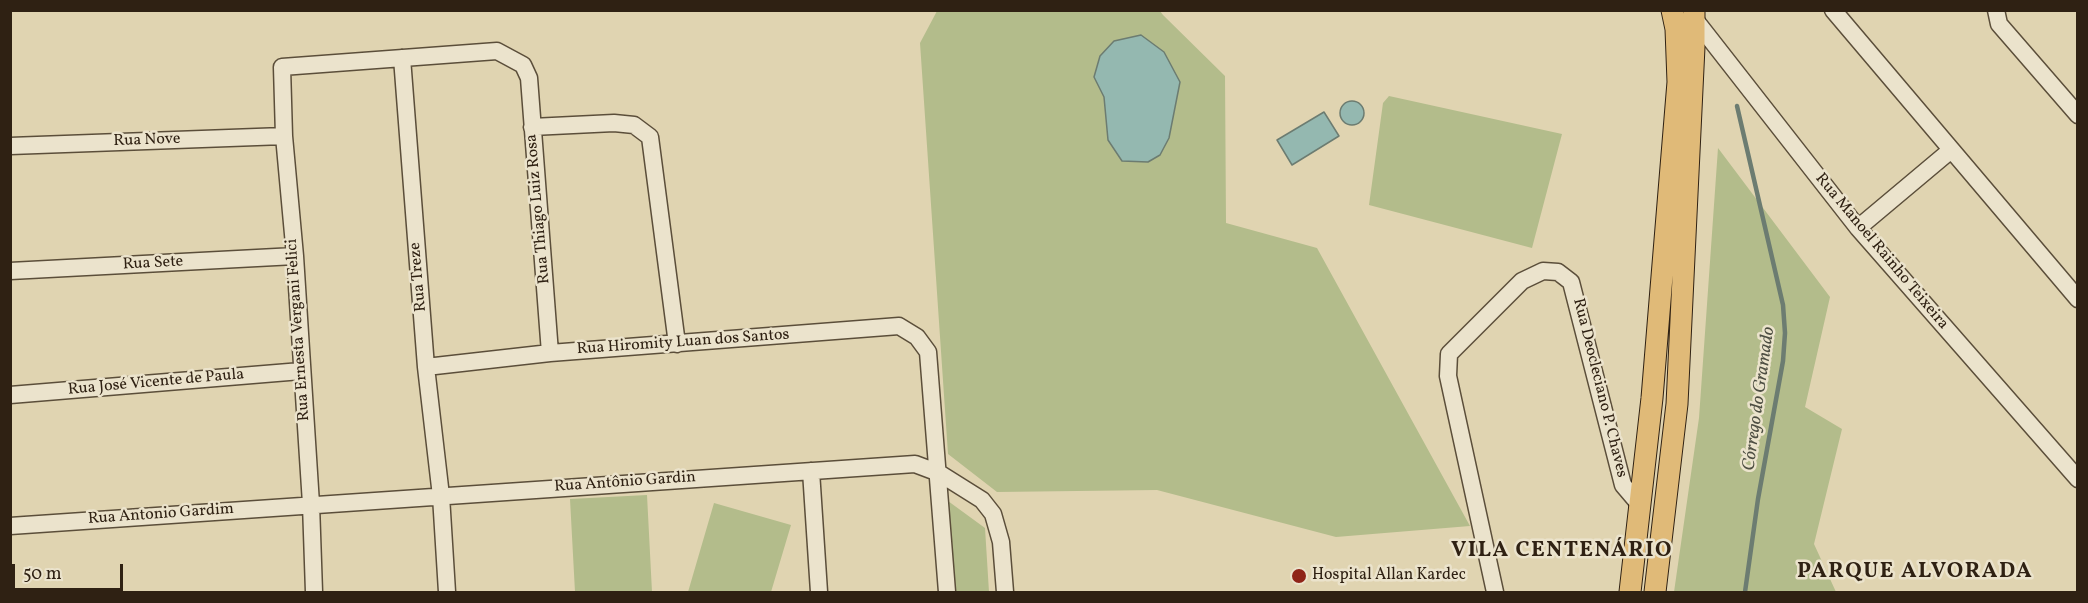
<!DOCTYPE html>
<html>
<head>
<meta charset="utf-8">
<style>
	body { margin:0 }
	#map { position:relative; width:2088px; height:603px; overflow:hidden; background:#e0d4b1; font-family:Vollkorn,serif }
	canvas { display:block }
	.frame { position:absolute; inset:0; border:12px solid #2f2113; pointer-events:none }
	.scale { position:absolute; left:12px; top:564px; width:111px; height:27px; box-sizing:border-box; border:3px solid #2f2113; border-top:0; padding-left:8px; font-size:18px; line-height:21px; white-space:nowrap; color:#2f2113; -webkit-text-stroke:4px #ebe3cc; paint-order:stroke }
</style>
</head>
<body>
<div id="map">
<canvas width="2088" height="603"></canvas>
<div class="frame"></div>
<div class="scale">50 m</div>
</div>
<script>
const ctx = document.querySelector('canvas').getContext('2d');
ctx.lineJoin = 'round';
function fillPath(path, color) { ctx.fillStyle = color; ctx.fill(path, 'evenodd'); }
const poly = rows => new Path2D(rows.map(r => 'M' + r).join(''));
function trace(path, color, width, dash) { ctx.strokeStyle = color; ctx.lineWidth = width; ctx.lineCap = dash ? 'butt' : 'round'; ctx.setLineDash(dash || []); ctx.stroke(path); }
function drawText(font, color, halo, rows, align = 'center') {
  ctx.font = font + ' Vollkorn,serif'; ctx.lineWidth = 5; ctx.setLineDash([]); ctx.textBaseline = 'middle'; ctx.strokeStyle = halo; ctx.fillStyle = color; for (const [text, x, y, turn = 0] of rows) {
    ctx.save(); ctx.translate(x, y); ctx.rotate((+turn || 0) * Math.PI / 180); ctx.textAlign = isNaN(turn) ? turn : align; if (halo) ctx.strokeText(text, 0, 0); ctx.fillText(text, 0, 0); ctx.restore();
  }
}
fillPath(poly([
	[937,11,1160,11,1163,15,1225,76,1226,223,1317,248,1470,526,1336,537,1157,490,997,492,948,454,920,43],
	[1389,96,1562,134,1532,248,1369,205,1383,103],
	[1718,148,1830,297,1805,407,1842,429,1814,544,1836,592,1674,592,1699,418],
	[647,495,652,592,575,592,570,499],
	[948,501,985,528,989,592,954,592],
	[714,503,791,525,771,592,688,592]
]), '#b3bc8b');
const water = poly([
	[1141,35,1164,52,1180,82,1169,138,1160,155,1148,162,1122,161,1108,140,1104,97,1094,77,1100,56,1114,41,1141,35],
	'1340 113a12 12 0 1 1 24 0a12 12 0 1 1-24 0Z',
	[1324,112,1339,136,1292,165,1277,140,1324,112]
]);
fillPath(water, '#94b8b0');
trace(water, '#6c7c71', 1.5);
trace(poly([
	[1737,106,1783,305,1785,333,1783,361,1758,499,1745,592]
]), '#6c7c71', 4.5);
const minor = poly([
	[1833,10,2078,299],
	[1996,10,1999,24,2078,115],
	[1693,17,1858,228,2078,479],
	[402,58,426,367,441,496,447,592],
	[532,127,614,123,634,125,650,137,677,344],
	[10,146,284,136],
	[1858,228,1951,150],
	[10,271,295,256],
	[426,367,550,353,899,326,917,337,928,352,947,592],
	[10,395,301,371],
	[811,471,819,592],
	[10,526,915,464,939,473,982,500,993,514,1001,542,1005,592],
	[314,592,311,504,295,256,284,136,282,67,497,51,523,65,529,78,550,353],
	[1495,592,1448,376,1449,354,1522,281,1543,271,1558,272,1571,282,1623,485,1640,505]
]);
const major = poly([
	[1630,592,1652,398,1678,82,1676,29,1672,10],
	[1655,592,1677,404,1694,47,1694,10]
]);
trace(minor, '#5b4e3a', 19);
trace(major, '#2f2113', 23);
trace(minor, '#ebe3cc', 16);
trace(major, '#e0ba78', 21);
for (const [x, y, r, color] of [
	[1299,576,8,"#8f2418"]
]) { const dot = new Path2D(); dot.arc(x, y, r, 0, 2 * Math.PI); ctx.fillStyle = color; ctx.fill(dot); trace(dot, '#ebe3cc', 2); }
drawText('16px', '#2f2113', '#ebe3cc', [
	["Rua Nove",147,141,-2],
	["Rua Thiago Luiz Rosa",539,209,-95],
	["Rua Manoel Rainho Teixeira",1881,252,50],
	["Rua Sete",153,264,-3],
	["Rua Treze",419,277,-95],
	["Rua Ernesta Vergani Felici",299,330,-94],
	["Rua Hiromity Luan dos Santos",683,343,-4],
	["Rua José Vicente de Paula",156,383,-5],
	["Rua Deocleciano P. Chaves",1599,388,76],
	["Rua Antônio Gardin",625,483,-4],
	["Rua Antonio Gardim",161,515,-4]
]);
drawText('16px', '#2f2113', '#ebe3cc', [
	["Hospital Allan Kardec",1312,576]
], 'left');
drawText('italic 18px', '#4d4e42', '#ebe3cc', [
	["Córrego do Gramado",1760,399,-82]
]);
ctx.letterSpacing = '1.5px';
drawText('bold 22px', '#2f2113', '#ebe3cc', [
	["VILA CENTENÁRIO",1562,552],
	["PARQUE ALVORADA",1915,573]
]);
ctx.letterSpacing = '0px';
</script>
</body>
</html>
